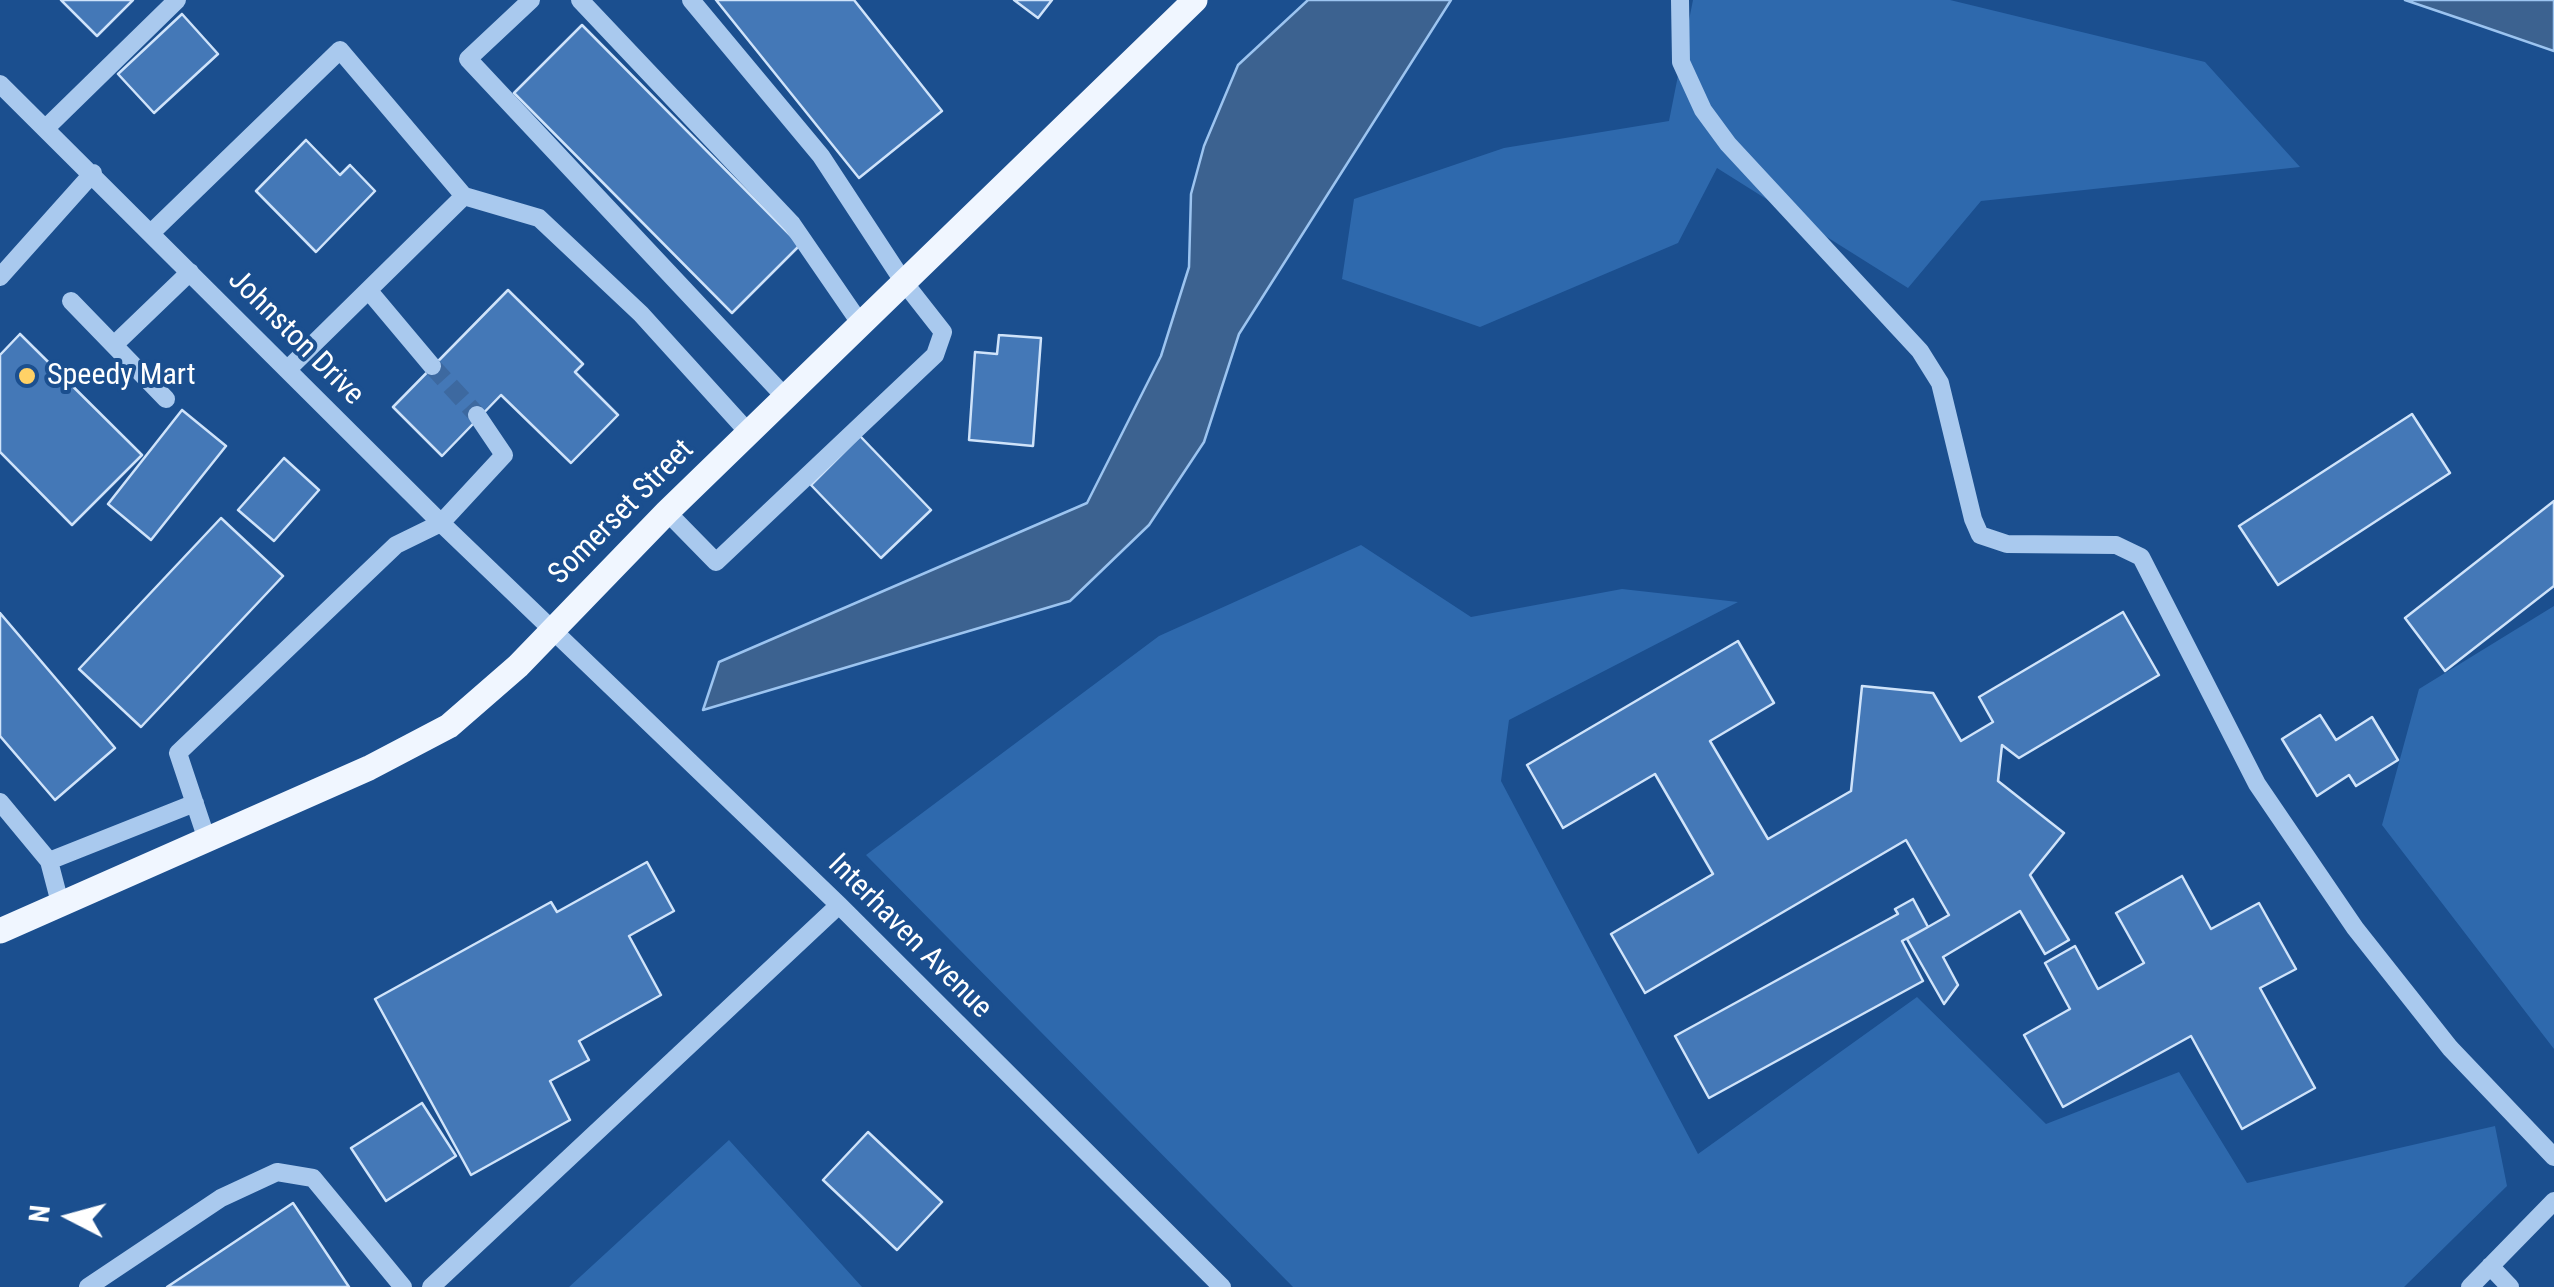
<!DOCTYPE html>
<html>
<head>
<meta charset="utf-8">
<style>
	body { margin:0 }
	#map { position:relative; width:2554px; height:1287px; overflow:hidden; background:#1b4f8f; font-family:"Roboto Condensed",sans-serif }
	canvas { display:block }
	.north { position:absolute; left:20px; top:1167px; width:100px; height:100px; -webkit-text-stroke:8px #1b4f8f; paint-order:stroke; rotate:276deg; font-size:28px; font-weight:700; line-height:40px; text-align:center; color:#fff }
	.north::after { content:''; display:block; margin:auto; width:35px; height:45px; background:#fff; clip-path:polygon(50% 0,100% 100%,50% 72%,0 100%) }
</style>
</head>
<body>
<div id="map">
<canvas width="2554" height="1287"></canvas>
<div class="north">N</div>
</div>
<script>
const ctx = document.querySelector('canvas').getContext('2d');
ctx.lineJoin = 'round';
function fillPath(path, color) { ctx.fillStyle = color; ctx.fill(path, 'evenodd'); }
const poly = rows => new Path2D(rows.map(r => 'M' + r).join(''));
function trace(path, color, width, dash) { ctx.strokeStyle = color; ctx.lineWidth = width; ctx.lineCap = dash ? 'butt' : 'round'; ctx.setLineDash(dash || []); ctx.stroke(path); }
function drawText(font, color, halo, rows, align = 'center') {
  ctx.font = font + ' "Roboto Condensed",sans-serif'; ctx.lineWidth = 8; ctx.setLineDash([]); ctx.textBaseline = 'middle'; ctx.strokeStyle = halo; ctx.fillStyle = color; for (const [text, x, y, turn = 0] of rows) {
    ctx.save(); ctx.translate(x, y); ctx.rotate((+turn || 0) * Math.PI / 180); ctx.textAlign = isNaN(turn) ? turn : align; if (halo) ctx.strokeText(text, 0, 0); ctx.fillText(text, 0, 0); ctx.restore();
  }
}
fillPath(poly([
	[1693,0,1950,0,2205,62,2300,167,1981,201,1908,288,1717,168,1678,243,1480,327,1342,279,1354,199,1504,148,1669,121],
	[1361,545,1471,617,1622,589,1738,602,1509,720,1501,781,1698,1154,1917,997,2046,1124,2179,1072,2247,1183,2495,1126,2507,1186,2404,1287,1293,1287,866,855,1159,636],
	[2554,606,2554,1049,2382,825,2419,689],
	[729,1140,862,1287,569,1287]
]), '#2e69ad');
const water = poly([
	[1308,0,1451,0,1239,334,1204,442,1149,525,1070,601,703,710,719,662,1087,503,1161,356,1189,267,1191,194,1204,146,1238,65,1308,0],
	[2405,0,2554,0,2554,51,2464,20,2405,0]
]);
fillPath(water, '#3c6290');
trace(water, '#9cc4f0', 2.5);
const building = poly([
	[61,0,133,0,97,36,61,0],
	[716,0,854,0,942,111,859,178,716,0],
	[1014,0,1052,0,1038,18,1014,0],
	[182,14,218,54,154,113,118,74,182,14],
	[582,25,800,245,732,313,514,93,582,25],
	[306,140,340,175,350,165,375,191,316,252,256,191,306,140],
	[508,290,583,364,575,372,618,415,571,463,501,395,442,456,393,407,508,290],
	[20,334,142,455,72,525,0,452,0,355,20,334],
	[999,335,1041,338,1033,446,969,440,975,352,997,354,999,335],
	[182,410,226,446,151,540,108,504,182,410],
	[2412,414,2450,473,2278,585,2239,526,2412,414],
	[860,436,931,510,881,558,811,485,860,436],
	[284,458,319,490,274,541,238,510,284,458],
	[2554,501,2554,586,2445,671,2405,618,2554,501],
	[221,518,283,576,141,727,79,669,221,518],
	[2123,612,2159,675,2019,758,2002,745,1998,781,2064,833,2030,875,2069,940,2045,954,2020,911,1943,957,1958,985,1944,1004,1907,939,1949,915,1906,840,1645,993,1611,934,1713,874,1655,774,1563,828,1527,765,1738,641,1774,703,1710,741,1768,839,1851,791,1862,686,1933,693,1961,741,1993,722,1979,697,2123,612],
	[0,613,115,748,55,800,0,736,0,613],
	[2320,715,2336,740,2372,717,2398,760,2356,786,2349,775,2317,796,2282,739,2320,715],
	[647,862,674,911,629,936,661,995,579,1041,589,1060,550,1081,570,1120,471,1175,375,999,551,902,557,912,647,862],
	[2182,876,2211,929,2259,903,2296,969,2260,988,2315,1088,2242,1129,2191,1036,2063,1107,2024,1035,2070,1009,2045,963,2075,946,2098,989,2144,963,2116,913,2182,876],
	[1913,899,1928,927,1902,941,1923,981,1709,1098,1675,1036,1898,914,1895,909,1913,899],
	[422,1103,456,1156,386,1201,351,1148,422,1103],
	[868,1132,942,1202,897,1250,823,1180,868,1132],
	[293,1203,349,1287,167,1287,293,1203]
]);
fillPath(building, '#4478b7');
trace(building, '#cfe3fa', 2.5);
trace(poly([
	[432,366,477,415]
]), '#3d69a0', 18, [18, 9]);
trace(poly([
	[531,0,468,59,785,397],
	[580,0,792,224,860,323],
	[1680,0,1681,62,1703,110,1728,144,1920,351,1940,383,1973,519,1980,535,2007,544,2116,545,2141,557,2257,784,2355,928,2450,1048,2554,1157],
	[0,84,441,523,839,905,1222,1287],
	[46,128,177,0],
	[151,233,340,50,464,196,539,218,641,314,748,432],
	[0,277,93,173],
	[369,291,432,366],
	[71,301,166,399],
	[114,345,190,272],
	[288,369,464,196],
	[667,512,716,562,935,355,943,332,903,281,821,156,691,0],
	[0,802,49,861,60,903],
	[207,840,178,753,396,545,441,523,504,455,477,415],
	[49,861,195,803],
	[2490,1266,2510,1287],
	[88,1287,221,1198,277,1172,313,1178,403,1287],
	[431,1287,839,905],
	[2470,1287,2554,1201]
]), '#a9c9ee', 18);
trace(poly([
	[0,931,369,768,449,726,518,666,667,512,1195,0]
]), '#f0f6ff', 25);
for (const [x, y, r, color] of [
	[27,376,10,"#ffd166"]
]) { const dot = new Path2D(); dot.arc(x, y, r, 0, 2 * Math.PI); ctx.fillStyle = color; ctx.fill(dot); trace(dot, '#1b4f8f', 4); }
drawText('30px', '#fff', '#1b4f8f', [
	["Johnston Drive",295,338,45],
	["Somerset Street",622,513,-45],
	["Interhaven Avenue",909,937,45]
]);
drawText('30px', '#fff', '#1b4f8f', [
	["Speedy Mart",47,376]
], 'left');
</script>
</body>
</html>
